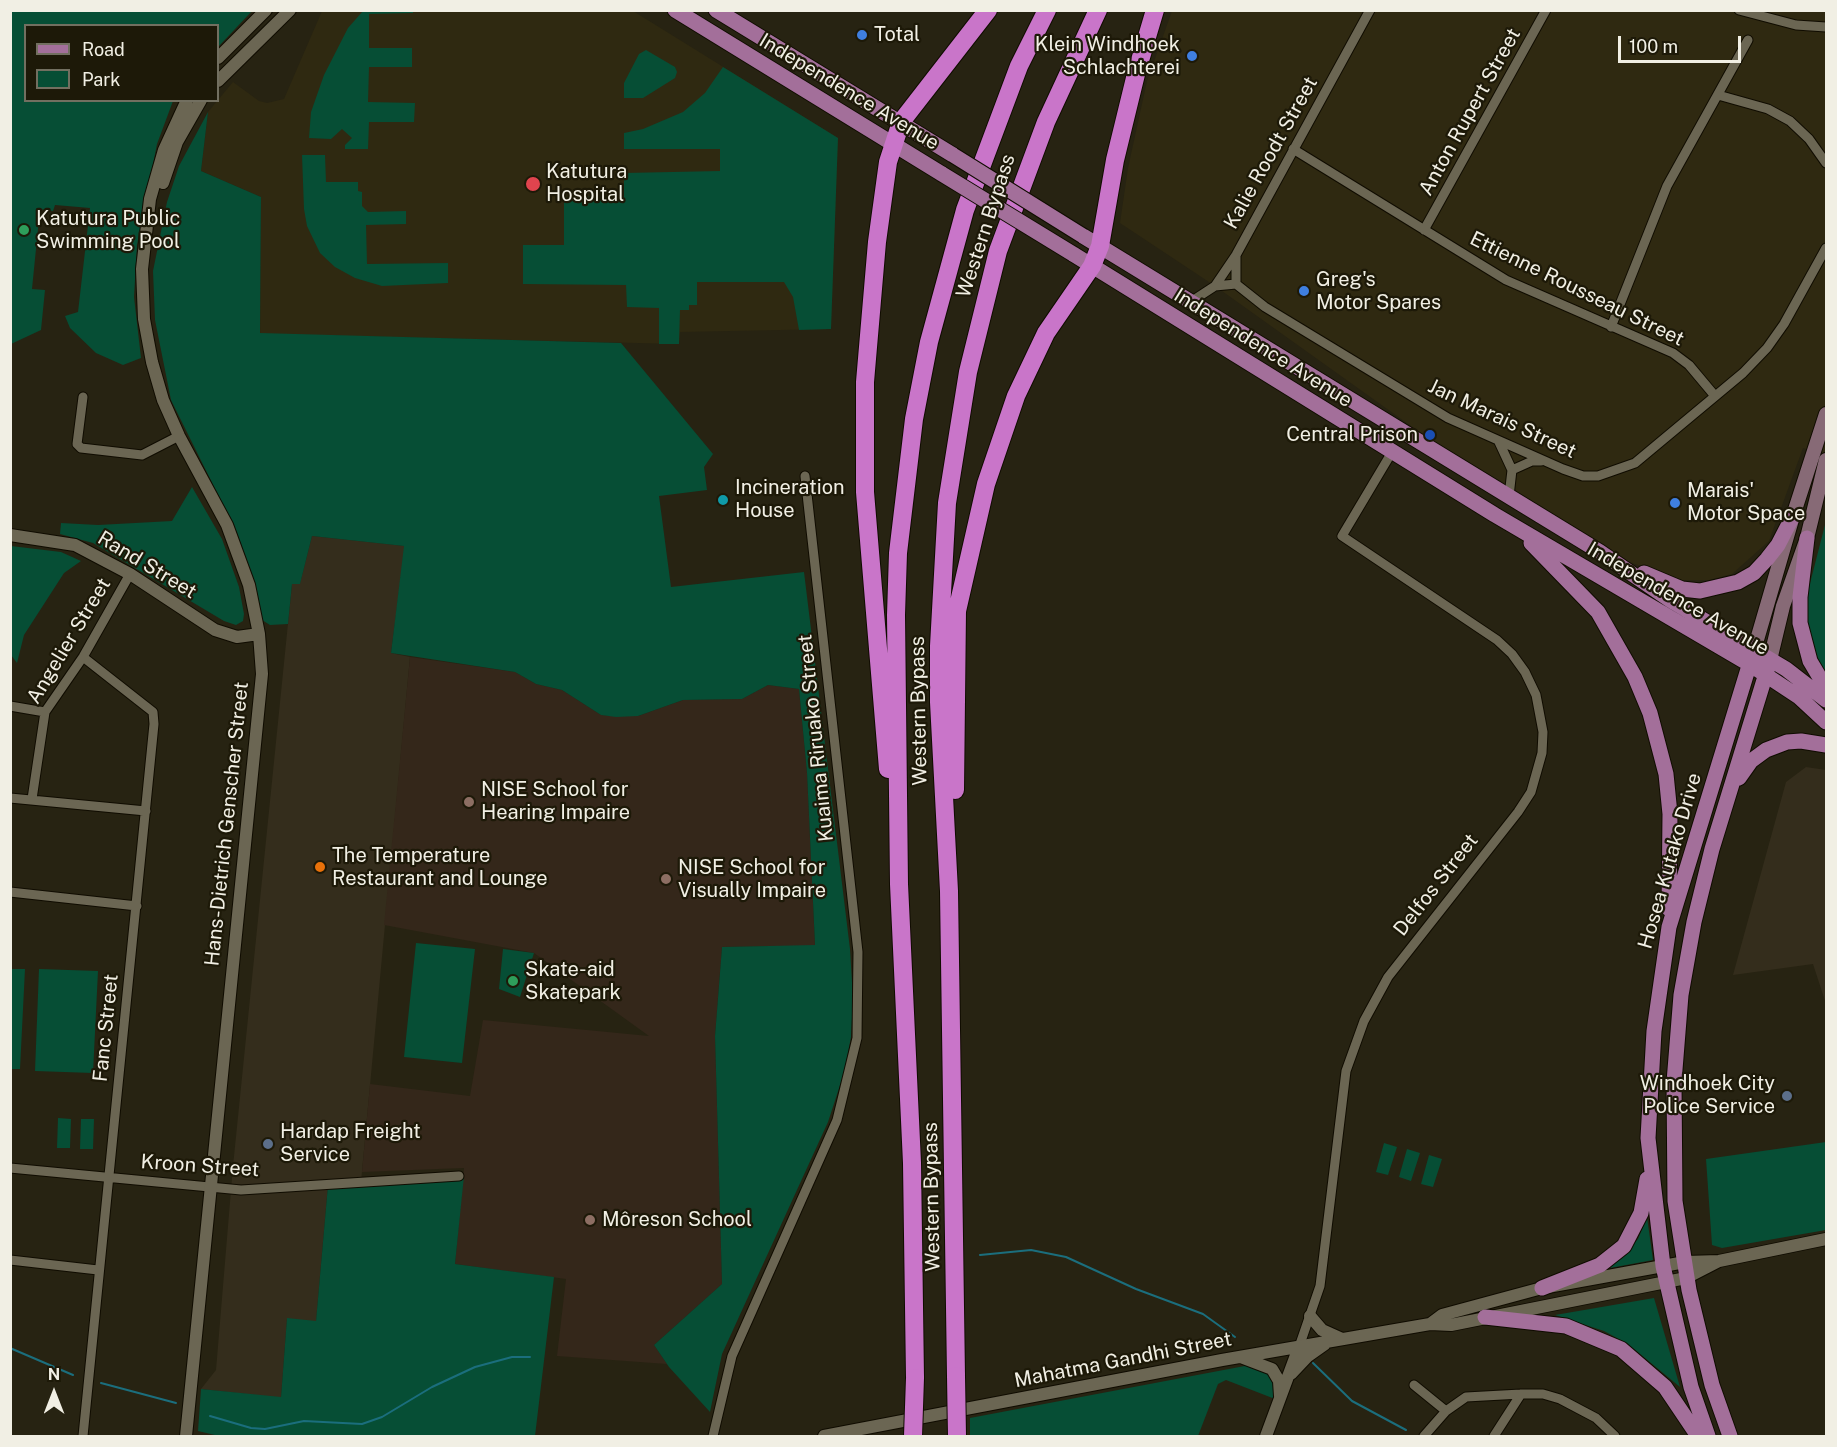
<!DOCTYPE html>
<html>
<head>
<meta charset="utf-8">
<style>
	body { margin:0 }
	#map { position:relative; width:1837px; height:1447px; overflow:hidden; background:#272312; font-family:"Public Sans",sans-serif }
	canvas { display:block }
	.frame { position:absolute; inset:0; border:12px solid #f1efe4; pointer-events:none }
	.legend { position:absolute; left:24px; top:24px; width:195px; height:78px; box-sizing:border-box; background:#1d1908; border:2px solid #726f60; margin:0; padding:8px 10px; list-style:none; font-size:18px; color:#f1efe4 }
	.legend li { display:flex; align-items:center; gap:12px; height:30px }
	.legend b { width:30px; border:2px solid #726f60 }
	.north { position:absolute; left:24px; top:1363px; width:60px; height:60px; -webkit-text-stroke:4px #1d1908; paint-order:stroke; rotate:0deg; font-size:16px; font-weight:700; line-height:24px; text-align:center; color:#f1efe4 }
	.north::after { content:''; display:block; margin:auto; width:21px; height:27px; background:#f1efe4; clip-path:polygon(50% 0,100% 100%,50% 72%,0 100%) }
	.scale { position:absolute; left:1618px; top:36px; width:123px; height:27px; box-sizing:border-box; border:3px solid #f1efe4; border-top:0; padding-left:8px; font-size:18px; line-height:21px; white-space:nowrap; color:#f1efe4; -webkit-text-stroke:4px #1d1908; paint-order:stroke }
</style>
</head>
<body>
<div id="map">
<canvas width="1837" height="1447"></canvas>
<div class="frame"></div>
<ul class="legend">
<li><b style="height:8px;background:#a36f9a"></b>Road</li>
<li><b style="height:16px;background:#064e35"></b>Park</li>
</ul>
<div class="north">N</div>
<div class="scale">100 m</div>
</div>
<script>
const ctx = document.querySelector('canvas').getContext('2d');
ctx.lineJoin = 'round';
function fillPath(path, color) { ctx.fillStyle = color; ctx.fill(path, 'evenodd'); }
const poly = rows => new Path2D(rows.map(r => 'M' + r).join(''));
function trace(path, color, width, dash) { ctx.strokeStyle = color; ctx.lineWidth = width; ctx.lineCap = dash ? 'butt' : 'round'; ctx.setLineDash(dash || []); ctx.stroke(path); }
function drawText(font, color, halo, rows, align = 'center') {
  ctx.font = font + ' "Public Sans",sans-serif'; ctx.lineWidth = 4.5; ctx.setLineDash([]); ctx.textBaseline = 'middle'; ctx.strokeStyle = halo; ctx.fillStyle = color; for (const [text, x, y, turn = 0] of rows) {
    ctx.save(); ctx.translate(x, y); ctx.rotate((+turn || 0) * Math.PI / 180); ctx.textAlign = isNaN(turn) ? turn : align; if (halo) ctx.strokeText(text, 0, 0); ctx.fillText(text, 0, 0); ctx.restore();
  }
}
fillPath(poly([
	[312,536,405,546,391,653,410,657,361,1182,328,1185,316,1322,287,1319,281,1398,201,1389,216,1370,233,1166,292,584,300,583],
	[1806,767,1826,770,1826,1004,1813,964,1733,975,1786,782]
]), '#342d1c');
fillPath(poly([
	[322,11,633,11,838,138,831,329,680,332,679,344,260,334,261,197,201,171,208,112,233,82,259,101,267,103,284,99],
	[1172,11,1826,11,1826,456,1803,448,1769,541,1732,574,1709,580,1682,580,1600,552,1509,496,1215,286,1120,223,1128,168,1147,81]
]), '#2f2911');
fillPath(poly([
	[410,657,515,672,536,684,562,690,601,715,638,716,683,700,742,699,768,685,799,689,807,773,815,946,722,947,715,1036,722,1284,654,1345,667,1364,557,1356,566,1279,455,1264,464,1168,362,1172,370,1084,470,1096,483,1020,649,1036,534,953,384,925]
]), '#34271a');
fillPath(poly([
	[10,11,252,11,218,47,218,26,26,26,26,100,173,101,157,144,137,245,134,297,141,358,123,365,96,353,70,328,65,316,78,312,90,208,55,205,53,211,40,209,32,289,45,290,41,330,11,344],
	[363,11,413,11,413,13,369,14,369,48,412,48,412,67,369,67,368,102,415,103,414,122,369,122,368,149,345,149,345,145,352,138,342,129,331,139,309,138,311,112,324,75,348,28],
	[646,50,675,67,677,72,675,78,643,98,624,98,624,83,639,54],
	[723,67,838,138,831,329,799,330,793,297,784,282,697,282,697,305,689,305,689,310,680,310,679,344,659,344,659,308,627,307,626,285,523,284,523,245,564,245,564,197,624,196,624,173,720,171,720,149,624,149,624,133,643,129,683,112,705,93],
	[208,112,201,171,261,197,260,333,621,343,713,454,704,467,707,490,659,496,671,587,804,572,850,949,853,999,851,1037,844,1073,828,1122,722,1354,710,1412,669,1367,654,1345,722,1284,715,1036,722,947,815,945,807,773,799,689,768,685,742,699,683,700,638,716,616,717,601,715,562,690,536,684,515,672,391,653,404,546,312,536,300,584,292,584,288,624,270,625,262,620,255,585,237,533,171,400,155,320,153,271,167,202,179,166],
	[302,155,325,155,326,182,358,182,358,191,362,192,362,206,368,212,406,211,406,224,366,225,367,264,448,263,448,283,382,286,355,278,335,267,320,253,307,226,304,209],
	[192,487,222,539,239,587,244,614,243,621,236,625,224,621,93,543,60,534,61,523,98,525,172,521],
	[1826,521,1826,679,1808,637,1806,599],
	[11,546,61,552,81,561,64,573,24,635,17,663,11,655],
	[416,943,475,949,462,1063,404,1057],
	[503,949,534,953,520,997,499,989],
	[11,969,25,969,20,1069,11,1069],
	[39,969,98,971,93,1073,35,1071],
	[58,1118,71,1119,70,1148,57,1148],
	[81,1119,94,1119,93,1149,80,1149],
	[1826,1142,1826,1230,1722,1248,1712,1245,1706,1159],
	[1384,1143,1397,1147,1388,1175,1376,1172],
	[1407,1149,1420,1153,1411,1181,1399,1177],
	[1429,1155,1442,1159,1433,1187,1421,1184],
	[454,1176,464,1176,455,1264,554,1277,535,1436,219,1436,198,1431,201,1389,281,1397,287,1318,316,1321,328,1185],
	[1647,1217,1653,1260,1610,1268,1638,1239],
	[1654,1298,1680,1387,1628,1344,1604,1331,1555,1315],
	[1250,1365,1268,1370,1276,1384,1275,1399,1226,1380,1218,1384,1198,1436,970,1436,970,1418]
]), '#064e35');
trace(poly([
	[980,1255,1031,1250,1066,1257,1136,1289,1203,1314,1235,1337],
	[10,1348,73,1375],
	[1313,1363,1352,1401,1406,1430],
	[101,1383,176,1403],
	[210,1416,251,1428,265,1429,304,1421,362,1424,382,1417,432,1387,475,1367,512,1357,530,1357]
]), '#1b6e7d', 2);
const minor = poly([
	[1739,10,1796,25,1826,27],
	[1718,95,1768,109,1790,121,1809,139,1826,163],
	[1293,149,1506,280,1673,353,1689,365,1715,396],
	[1424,230,1546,10],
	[1236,284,1236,255],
	[1215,286,1236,284,1265,307,1448,418,1563,469,1583,476,1598,476,1635,463,1743,373,1767,348,1784,324,1826,248],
	[1192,301,1215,286,1236,255,1370,10],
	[1611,327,1667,186,1748,40],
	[83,397,77,444,81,448,142,455,179,436],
	[1499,442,1512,470,1509,496],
	[1512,470,1532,461,1541,461],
	[83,657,153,712,154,724,83,1436],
	[10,706,45,712],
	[10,798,146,811],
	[32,799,45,712,83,657,130,574],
	[10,892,137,906],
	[10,1168,241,1190,459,1176],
	[10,1260,98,1270],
	[1299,1347,1320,1286,1346,1071,1364,1021,1388,977,1518,812,1531,792,1542,753,1543,732,1536,695,1525,672,1512,654,1497,640,1342,536,1392,452],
	[1414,1385,1446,1411],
	[713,1436,732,1356,837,1120,857,1038,858,952,805,476],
	[1424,1436,1446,1411,1466,1397,1521,1394,1543,1394,1560,1399,1596,1418,1615,1436],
	[1494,1436,1521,1394]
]);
const tertiary = poly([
	[218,58,266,10],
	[218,81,290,10],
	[163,183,177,142,201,100],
	[10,535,75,545,130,574,215,630,237,637,259,634],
	[1310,1316,1322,1330,1342,1339],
	[1430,1324,1442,1315,1542,1288,1685,1262,1719,1261,1826,1239],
	[1243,1358,1272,1369,1279,1381,1280,1396],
	[1291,1374,1308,1356,1325,1344],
	[186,1436,262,674,259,634,249,585,227,525,179,436,163,400,152,362,144,319,142,269,150,199,164,150,187,100],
	[824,1436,1222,1360,1430,1324,1451,1325,1686,1278,1719,1261],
	[1266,1436,1299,1347]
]);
const secondary = poly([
	[1754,650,1793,516,1826,414],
	[1770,660,1783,606,1807,538,1826,460]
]);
const primary = poly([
	[675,10,942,174],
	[716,10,953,155],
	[1083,236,1600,552,1670,600,1786,669,1826,700],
	[1073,254,1495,515,1749,664,1799,697,1826,722],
	[1807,538,1800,597,1800,623,1810,661,1826,688],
	[1531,543,1598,612,1635,677,1650,713,1666,774,1670,814,1669,909],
	[1644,573,1682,589,1700,591,1738,582,1754,573,1767,559,1778,545,1793,516],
	[1739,778,1751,761,1766,750,1787,742,1801,741,1826,745],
	[1542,1288,1600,1265,1624,1246,1641,1213,1647,1179],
	[1485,1317,1566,1326,1621,1349,1665,1387,1698,1436],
	[1708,1436,1691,1387,1663,1266,1648,1138,1654,1031,1669,927,1752,656],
	[1730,1436,1712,1385,1689,1290,1675,1201,1674,1082,1681,995,1694,922,1712,849,1768,667]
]);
const motorway = poly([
	[888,769,865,492,865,382,877,242,888,162,901,122,988,10],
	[955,790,957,611,986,484,1016,396,1046,333,1092,266,1100,246,1115,160,1136,74,1155,10],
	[956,1376,949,891,939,702,939,646,947,503,968,372,998,251,1046,122,1098,10],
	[915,1378,912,1163,899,884,896,615,898,553,914,419,929,342,965,210,1019,66,1047,10]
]);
trace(minor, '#100c01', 11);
trace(tertiary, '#100c01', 14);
trace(secondary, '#100c01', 16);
trace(primary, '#100c01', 17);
trace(motorway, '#100c01', 20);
trace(minor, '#6b6653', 9);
trace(tertiary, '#6b6653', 12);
trace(secondary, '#876a76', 14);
trace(primary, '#a36f9a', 15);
trace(motorway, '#c975c9', 18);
const primaryBridge = poly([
	[953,155,1083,236],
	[942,174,1073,254]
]);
const motorwayBridge = poly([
	[956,1376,957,1436],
	[913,1436,915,1378]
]);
trace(primaryBridge, '#100c01', 17, []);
trace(motorwayBridge, '#100c01', 20, []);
trace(primaryBridge, '#a36f9a', 15);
trace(motorwayBridge, '#c975c9', 18);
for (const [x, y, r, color] of [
	[862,35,6,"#3f7fe0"],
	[1192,56,6,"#3f7fe0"],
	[533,184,8,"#e0444e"],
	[24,230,6,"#2e9e5b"],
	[1304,291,6,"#3f7fe0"],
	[1430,435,6,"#1a4fb4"],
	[723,500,6,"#0f9aa8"],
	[1675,503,6,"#3f7fe0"],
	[469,802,6,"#8d6e63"],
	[320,867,6,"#e8710a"],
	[666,879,6,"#8d6e63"],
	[513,981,6,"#2e9e5b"],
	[1787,1096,6,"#5c6f8a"],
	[268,1144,6,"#5c6f8a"],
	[590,1220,6,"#8d6e63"]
]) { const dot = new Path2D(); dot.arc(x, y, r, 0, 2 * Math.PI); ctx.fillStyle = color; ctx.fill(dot); trace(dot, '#1d1908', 2); }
drawText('20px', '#f1efe4', '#1d1908', [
	["Total",874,35],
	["Klein Windhoek",1180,45,"right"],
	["Schlachterei",1180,68,"right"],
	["Katutura",546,172],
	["Hospital",546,195],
	["Katutura Public",36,219],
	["Swimming Pool",36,242],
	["Greg's",1316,280],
	["Motor Spares",1316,303],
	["Central Prison",1418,435,"right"],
	["Incineration",735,488],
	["House",735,511],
	["Marais'",1687,491],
	["Motor Space",1687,514],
	["NISE School for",481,790],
	["Hearing Impaire",481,813],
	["The Temperature",332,856],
	["Restaurant and Lounge",332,879],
	["NISE School for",678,868],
	["Visually Impaire",678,891],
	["Skate-aid",525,970],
	["Skatepark",525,993],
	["Windhoek City",1775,1084,"right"],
	["Police Service",1775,1107,"right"],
	["Hardap Freight",280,1132],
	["Service",280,1155],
	["Môreson School",602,1220]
], 'left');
drawText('20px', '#f1efe4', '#1d1908', [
	["Independence Avenue",849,92,31],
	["Anton Rupert Street",1470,112,-61],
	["Kalie Roodt Street",1271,153,-61],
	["Western Bypass",986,226,-72],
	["Ettienne Rousseau Street",1577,289,26],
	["Independence Avenue",1263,348,32],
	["Jan Marais Street",1502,419,25],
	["Rand Street",147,565,31],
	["Independence Avenue",1678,599,30],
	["Angelier Street",69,641,-59],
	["Western Bypass",919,711,-91],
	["Kuaima Riruako Street",816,738,-96],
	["Hans-Dietrich Genscher Street",227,824,-84],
	["Hosea Kutako Drive",1670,861,-74],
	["Delfos Street",1436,885,-52],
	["Fanc Street",106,1028,-84],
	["Kroon Street",200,1166,4],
	["Western Bypass",932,1197,-91],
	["Mahatma Gandhi Street",1123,1360,-11]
]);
</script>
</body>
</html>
